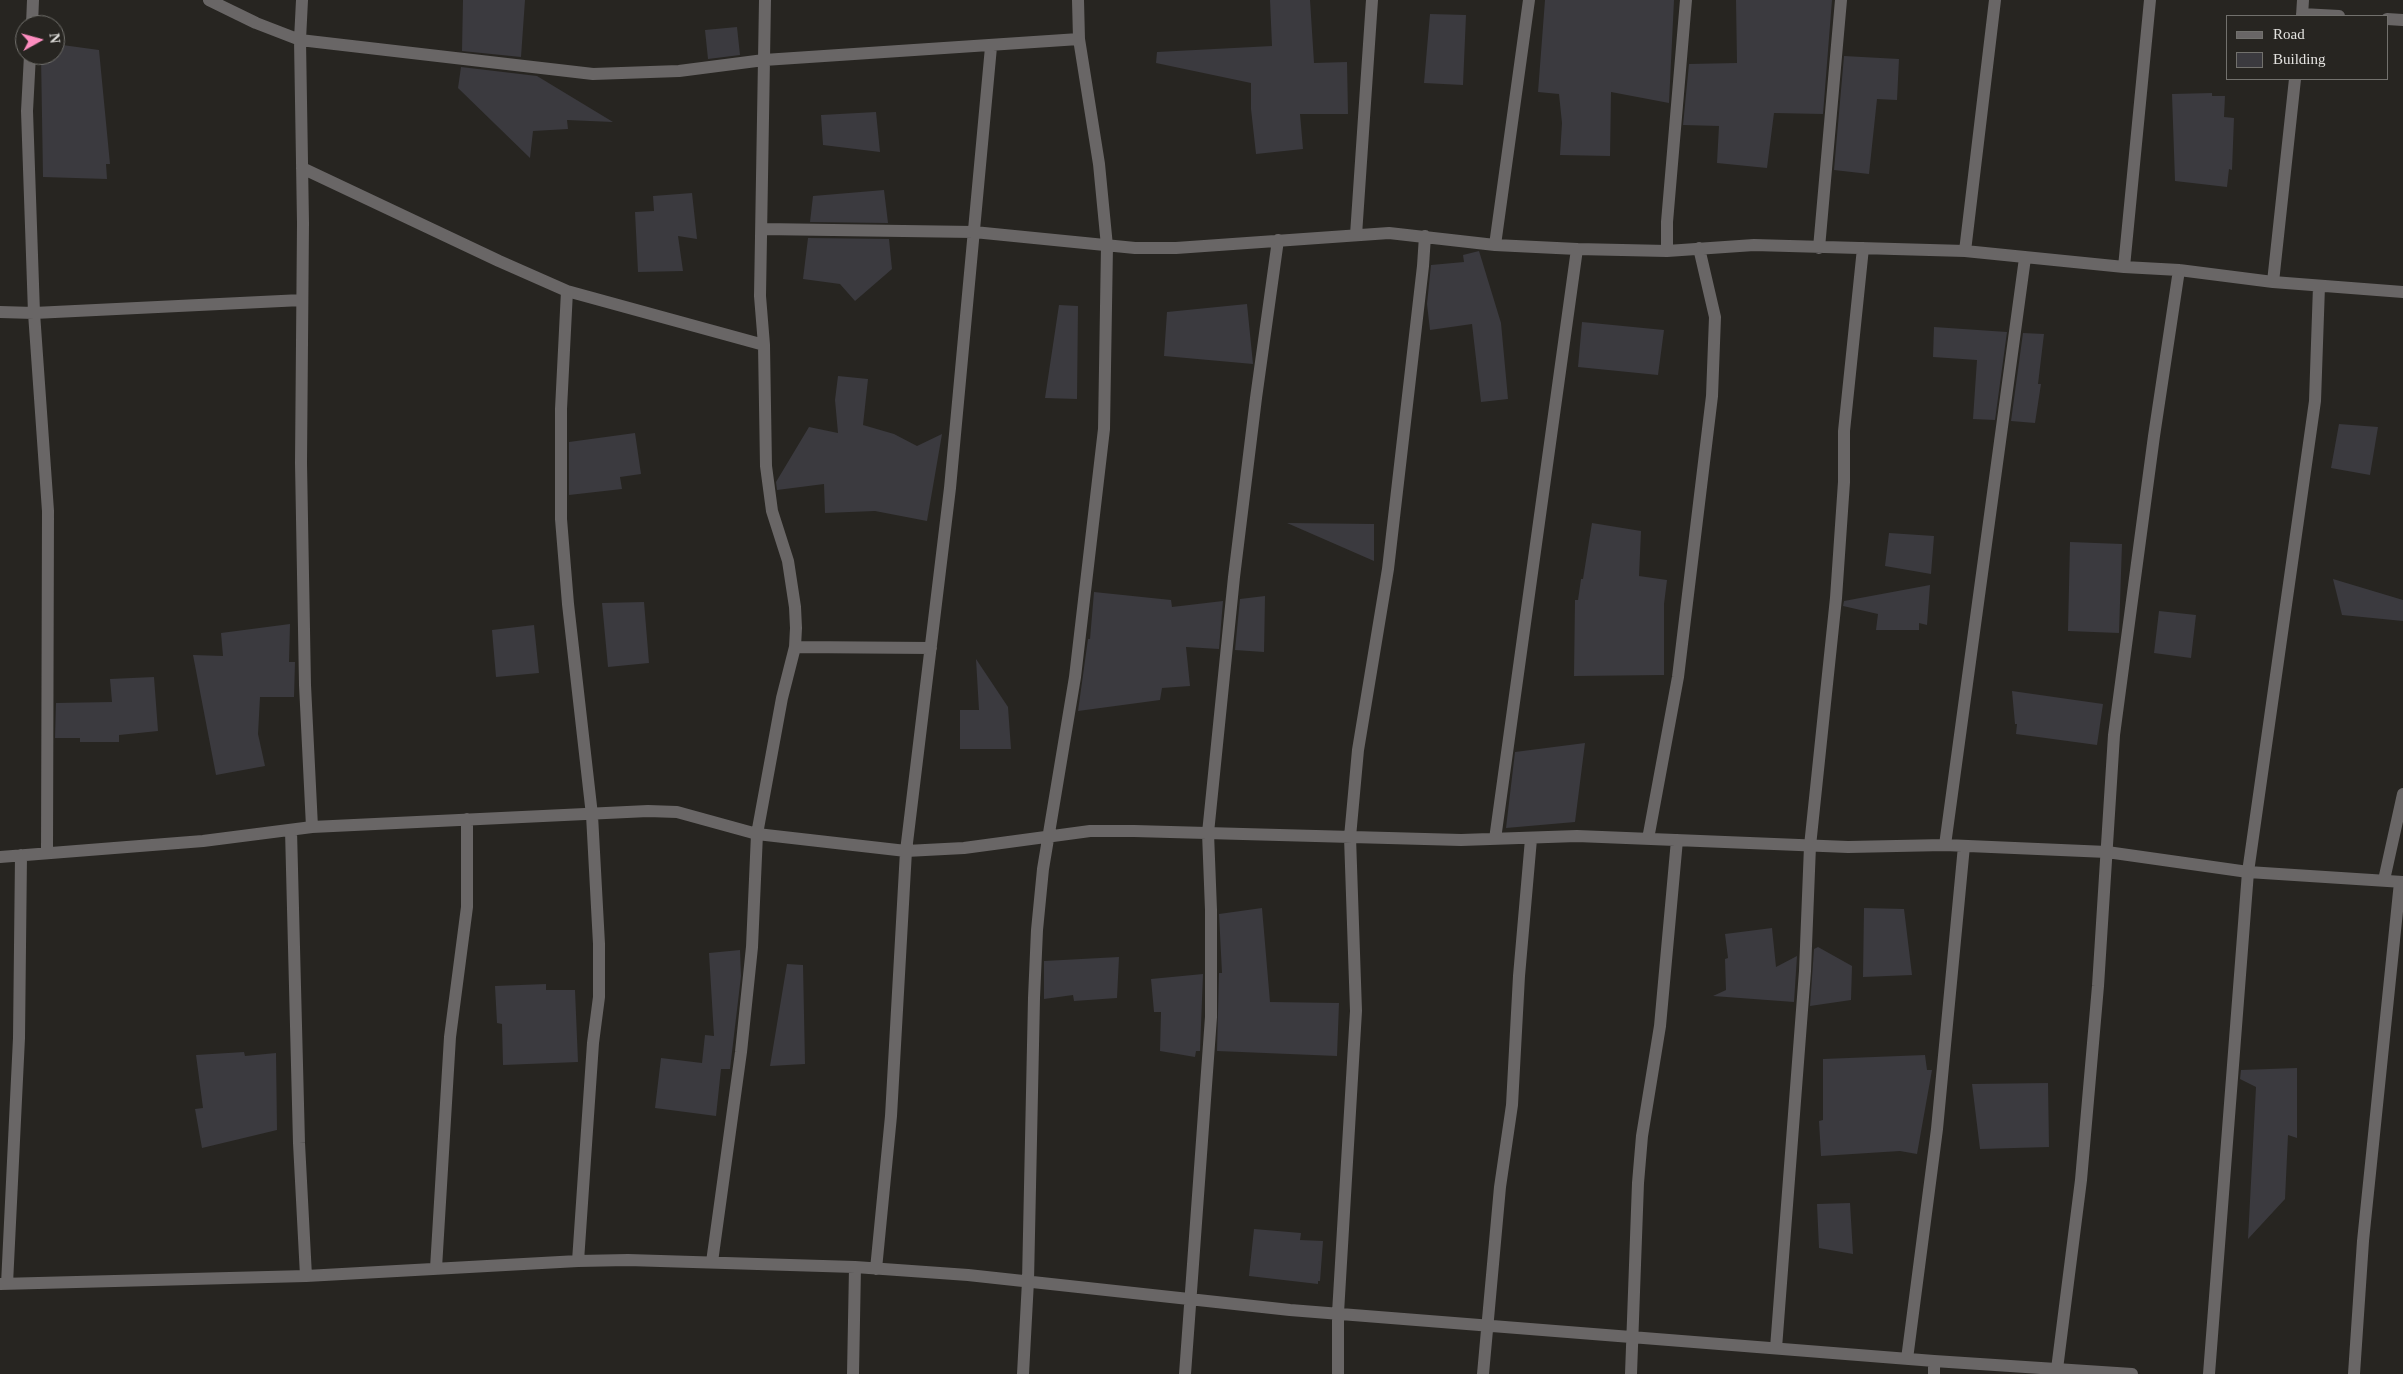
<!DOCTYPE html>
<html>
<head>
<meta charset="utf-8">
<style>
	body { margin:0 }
	#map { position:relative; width:2403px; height:1374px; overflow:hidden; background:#272521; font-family:Georgia,serif }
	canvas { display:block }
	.legend { position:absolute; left:2226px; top:15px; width:162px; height:65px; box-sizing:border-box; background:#272521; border:1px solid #72716d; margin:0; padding:6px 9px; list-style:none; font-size:15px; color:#e3e2df }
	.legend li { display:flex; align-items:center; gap:10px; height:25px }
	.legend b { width:25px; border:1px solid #72716d }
	.north { position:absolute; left:15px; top:15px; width:50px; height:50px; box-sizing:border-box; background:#272521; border:1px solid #72716d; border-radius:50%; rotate:83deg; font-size:14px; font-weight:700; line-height:20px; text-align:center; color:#e3e2df }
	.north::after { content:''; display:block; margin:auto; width:18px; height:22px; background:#fd8ec0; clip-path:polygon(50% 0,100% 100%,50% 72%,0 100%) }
</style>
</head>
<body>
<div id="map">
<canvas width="2403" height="1374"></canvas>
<ul class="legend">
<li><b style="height:6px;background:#696666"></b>Road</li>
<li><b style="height:14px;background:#3b3a3f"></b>Building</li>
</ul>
<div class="north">N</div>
</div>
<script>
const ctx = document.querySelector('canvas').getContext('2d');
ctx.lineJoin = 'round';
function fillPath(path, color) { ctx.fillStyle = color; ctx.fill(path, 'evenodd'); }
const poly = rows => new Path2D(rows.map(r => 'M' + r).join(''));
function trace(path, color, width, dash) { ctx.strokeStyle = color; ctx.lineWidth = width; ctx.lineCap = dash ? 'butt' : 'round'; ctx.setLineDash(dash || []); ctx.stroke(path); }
fillPath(poly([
	[463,0,525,0,521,57,462,51],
	[1270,0,1310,0,1314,63,1347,62,1348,114,1300,114,1303,149,1256,154,1251,109,1251,83,1156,63,1157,52,1272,46],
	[1545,0,1674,0,1669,103,1611,92,1610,156,1560,155,1562,123,1559,94,1538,92],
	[1736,0,1832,0,1823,114,1774,113,1767,168,1717,163,1719,126,1683,125,1689,64,1737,63],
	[1430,14,1466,15,1463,85,1424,83],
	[737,27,740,55,708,59,705,30],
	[55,44,99,50,110,164,106,164,107,179,43,177,41,55,55,55],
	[1844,56,1899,59,1897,100,1877,99,1869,174,1834,170],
	[461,67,537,76,613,122,567,120,568,129,533,131,530,158,458,88],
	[2212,93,2212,96,2225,96,2224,117,2234,118,2232,170,2229,169,2227,187,2175,181,2172,94],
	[876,112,880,152,823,145,821,115],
	[884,190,888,223,810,222,813,196],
	[692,193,697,239,678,236,683,271,638,272,635,212,654,211,653,196],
	[808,238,889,239,892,269,855,301,840,284,803,279],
	[1479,251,1501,323,1508,399,1481,402,1472,324,1430,330,1427,304,1431,265,1464,262,1463,255],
	[1247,304,1253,364,1164,356,1167,312],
	[1059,305,1078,306,1077,399,1045,398],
	[1582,322,1664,330,1658,375,1578,367],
	[1934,327,2007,332,1995,420,1973,419,1977,360,1933,357],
	[2023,333,2044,334,2038,384,2041,384,2035,423,2011,421],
	[838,376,868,379,863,425,894,434,917,446,942,434,927,521,875,511,825,513,824,484,777,490,776,482,809,427,838,433,835,400],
	[2339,424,2378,427,2370,475,2331,468],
	[635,433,641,474,620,477,622,489,569,495,569,442],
	[1287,523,1374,524,1374,561],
	[1592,523,1641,531,1639,576,1667,580,1664,604,1664,675,1574,676,1575,600,1578,600,1581,579,1583,579],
	[1889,533,1934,536,1931,574,1885,566],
	[2070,542,2122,544,2119,633,2068,631],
	[2333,579,2403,600,2403,621,2342,615],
	[1930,585,1927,625,1919,623,1919,630,1876,630,1878,614,1843,606,1844,601],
	[1094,592,1171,600,1172,607,1223,601,1219,649,1186,647,1190,686,1162,688,1160,700,1078,711,1088,639,1090,639],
	[1265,596,1264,652,1235,650,1240,599],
	[644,602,649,663,608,667,602,603],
	[2159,611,2196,615,2191,658,2154,653],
	[290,624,289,662,295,662,294,697,260,697,258,734,265,766,216,775,193,655,223,656,221,633],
	[534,625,539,673,496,677,492,630],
	[976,659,1008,707,1011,749,960,749,960,710,979,710],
	[154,677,158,731,119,735,119,742,80,742,80,738,55,738,56,703,112,702,110,679],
	[2012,691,2103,704,2097,745,2016,734,2017,724,2015,724],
	[1585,743,1575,822,1506,828,1515,752],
	[1262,908,1270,1002,1339,1003,1337,1056,1217,1051,1219,973,1222,973,1219,914],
	[1864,908,1904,909,1912,975,1863,977],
	[1772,928,1776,967,1797,956,1794,1002,1713,996,1726,990,1725,959,1728,958,1725,934],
	[1818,947,1852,966,1851,1000,1810,1006,1814,949],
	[740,950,741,976,730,1069,721,1069,716,1116,655,1108,661,1058,702,1063,705,1035,714,1036,709,953],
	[1119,957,1117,998,1074,1001,1073,995,1044,999,1044,961],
	[787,964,803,965,805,1064,770,1066],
	[1203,974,1200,1051,1196,1051,1195,1057,1160,1051,1161,1012,1154,1012,1151,979],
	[546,984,546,990,575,990,578,1062,503,1065,502,1024,497,1023,495,986],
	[244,1052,245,1056,276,1053,277,1130,202,1148,195,1109,203,1108,196,1055],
	[1925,1055,1927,1070,1932,1070,1917,1154,1900,1151,1821,1156,1819,1121,1823,1120,1823,1059],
	[2297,1068,2297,1138,2288,1135,2285,1199,2248,1239,2256,1087,2240,1079,2241,1070],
	[2048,1083,2049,1147,1980,1149,1972,1084],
	[1850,1203,1853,1254,1819,1248,1817,1204],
	[1254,1229,1301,1233,1300,1240,1323,1241,1320,1281,1318,1281,1318,1284,1249,1276]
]), '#3b3a3f');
trace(poly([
	[209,0,256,23,300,40,593,74,679,71,764,60,1079,39],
	[2302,14,2339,16],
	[2302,16,2303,0],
	[2387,19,2403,20],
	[32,25,33,0],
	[30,55,27,111,34,313,48,511,47,853],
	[302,168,499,261,567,291,764,345],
	[762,229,974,232,1135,248,1176,248,1389,233,1495,245,1577,249,1667,251,1754,245,1965,251,2124,267,2179,270,2273,282,2403,292],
	[1356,235,1372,0],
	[1495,245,1529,0],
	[1819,248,1841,0],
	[1667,251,1667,222,1686,0],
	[1965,251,1995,0],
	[2124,267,2150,0],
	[2273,282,2295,79],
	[567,291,561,409,561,519,568,604,592,815,599,944,599,997,593,1043,578,1261],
	[0,312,34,313,302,300],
	[795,647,931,648],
	[312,827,648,811,677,812,757,834,906,851,964,848,1090,831,1134,831,1461,840,1577,836,1848,847,1945,845,2107,852,2248,872,2403,882],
	[291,830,299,1143,306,1276],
	[1495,839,1577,249],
	[1648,839,1678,677,1712,396,1715,317,1699,248],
	[1945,845,2025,258],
	[0,857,203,841,312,827,305,685,301,463,303,223,300,40,302,0],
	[2384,880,2403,794],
	[712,1262,741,1052,752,947,757,834,782,698,795,647,796,628,795,607,788,561,772,511,766,466,764,345,760,296,765,0],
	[436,1268,450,1037,467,907,467,819],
	[876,1269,891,1116,906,851,950,488,991,47],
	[0,1284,306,1276,578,1261,628,1260,855,1267,968,1275,1290,1310,1934,1361,2132,1374],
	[7,1284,19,1038,21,855],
	[1776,1348,1805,971,1810,846,1836,598,1844,482,1844,431,1863,248],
	[1907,1359,1937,1129,1964,846],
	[2057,1369,2081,1180,2098,986,2114,735,2154,436,2179,270],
	[853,1374,855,1267],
	[1023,1374,1028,1281,1034,998,1037,930,1043,869,1075,677,1104,429,1107,246,1099,164,1079,39,1078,0],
	[1185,1374,1211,1017,1211,910,1208,833,1234,577,1256,398,1278,240],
	[1338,1374,1338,1313,1356,1011,1350,837,1358,750,1388,569,1423,266,1425,236],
	[1483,1374,1500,1187,1512,1105,1519,976,1531,839],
	[1631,1374,1638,1183,1642,1136,1660,1026,1677,840],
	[1934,1374,1934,1361],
	[2209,1374,2248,872,2315,401,2319,286],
	[2354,1374,2363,1241,2400,882]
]), '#696666', 12);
</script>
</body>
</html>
